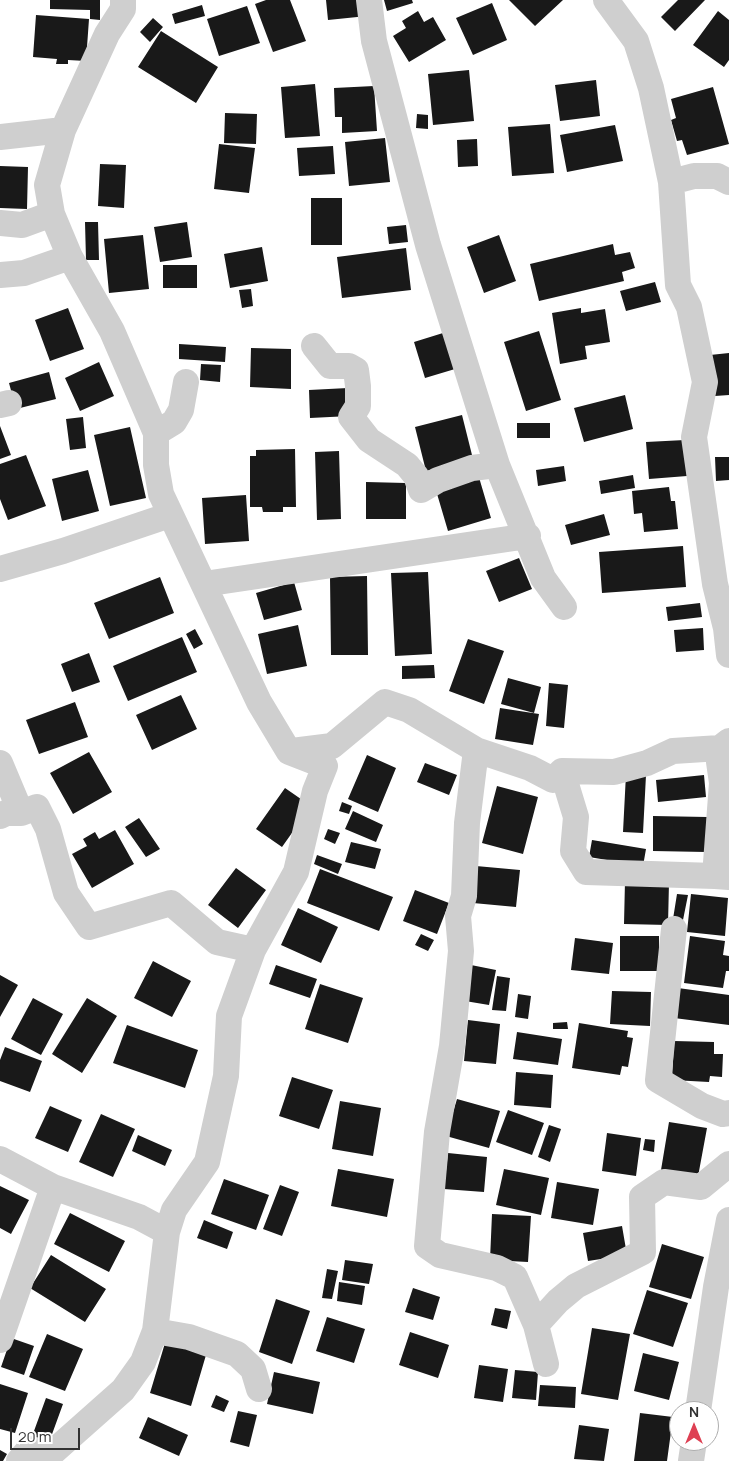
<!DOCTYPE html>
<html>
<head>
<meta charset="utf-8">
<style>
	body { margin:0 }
	#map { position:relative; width:729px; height:1461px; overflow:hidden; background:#fff; font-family:Manrope,sans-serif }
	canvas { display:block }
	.north { position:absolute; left:669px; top:1401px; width:50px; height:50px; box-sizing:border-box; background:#fff; border:1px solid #adadad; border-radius:50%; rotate:0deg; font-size:14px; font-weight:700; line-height:20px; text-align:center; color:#323232 }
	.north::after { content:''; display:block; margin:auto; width:18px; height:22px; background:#de4053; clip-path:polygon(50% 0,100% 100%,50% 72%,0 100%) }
	.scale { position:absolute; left:10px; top:1428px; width:70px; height:22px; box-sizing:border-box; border:2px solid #323232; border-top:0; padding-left:6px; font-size:15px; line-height:18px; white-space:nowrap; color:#323232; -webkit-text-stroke:4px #fff; paint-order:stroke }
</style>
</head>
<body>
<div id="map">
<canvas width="729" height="1461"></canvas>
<div class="north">N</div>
<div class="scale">20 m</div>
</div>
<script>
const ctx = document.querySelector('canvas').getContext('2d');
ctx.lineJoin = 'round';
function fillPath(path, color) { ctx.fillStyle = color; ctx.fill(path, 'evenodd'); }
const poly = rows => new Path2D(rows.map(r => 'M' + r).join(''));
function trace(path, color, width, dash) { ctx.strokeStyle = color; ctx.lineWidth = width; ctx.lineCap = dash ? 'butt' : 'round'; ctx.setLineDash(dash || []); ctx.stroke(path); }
fillPath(poly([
	[50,0,100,0,100,20,90,19,90,10,50,9],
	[266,0,290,0,306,41,273,52,255,4],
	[326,0,365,0,367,16,328,20],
	[384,0,412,0,413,3,387,11],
	[509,0,563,0,535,26],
	[678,0,705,0,675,31,661,17],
	[492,3,507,40,473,55,456,18],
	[202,5,205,16,175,24,172,14],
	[247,6,260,43,219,56,207,19],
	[418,11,424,22,433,17,446,40,409,62,393,36,406,28,402,21],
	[718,11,729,20,729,60,724,67,693,45],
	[36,15,89,19,86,61,68,60,68,64,56,64,57,59,33,57],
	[153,18,163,27,150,42,140,32],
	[161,31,218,67,196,103,138,67],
	[469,70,474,121,433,125,428,74],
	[596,80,600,116,560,121,555,85],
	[315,84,320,136,285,138,281,87],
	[374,86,377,131,342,133,342,117,335,117,334,88],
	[713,87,729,144,687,155,682,140,677,141,671,120,676,118,671,99],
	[225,113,257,114,256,144,224,143],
	[417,114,428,115,428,129,416,128],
	[550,124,554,173,512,176,508,127],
	[615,125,623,161,567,172,560,135],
	[385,138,390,182,349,186,345,142],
	[477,139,478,166,458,167,457,140],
	[219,144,255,148,249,193,214,189],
	[333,146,335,174,299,176,297,148],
	[100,164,126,165,124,208,98,206],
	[0,166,28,167,27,209,0,208],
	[311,198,342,198,342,245,311,245],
	[85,222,98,222,99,260,86,260],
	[187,222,192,257,160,262,154,227],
	[406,225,408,242,389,244,387,227],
	[143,235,149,289,109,293,104,239],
	[499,235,516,281,484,293,467,247],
	[613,244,615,255,630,252,635,268,622,272,624,281,539,301,530,264],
	[262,247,268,281,230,288,224,254],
	[406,248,411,290,342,298,337,257],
	[163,265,197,265,197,288,163,288],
	[655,282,661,302,626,311,620,291],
	[251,289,253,306,242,308,239,290],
	[68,308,84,349,50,361,35,320],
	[581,308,581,313,605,309,610,342,585,346,587,359,560,364,552,313],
	[539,331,561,400,526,411,504,342],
	[443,333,455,369,425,378,414,342],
	[179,344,226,347,225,362,179,359],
	[251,348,291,349,291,389,250,387],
	[729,353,729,395,715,396,710,355],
	[99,362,114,396,80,411,65,378],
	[201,364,221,365,220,382,200,380],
	[49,372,56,399,16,409,9,383],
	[348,388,350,416,310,418,309,390],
	[625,395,633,429,584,442,574,408],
	[462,415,473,459,426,471,415,427],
	[83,417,86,448,70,450,66,419],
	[517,423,550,423,550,438,517,438],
	[0,426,11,455,0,459],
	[130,427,146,498,110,506,94,435],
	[685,440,687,476,649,479,646,442],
	[295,449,296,507,283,507,283,512,263,512,262,507,250,507,250,456,256,456,256,450],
	[339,451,341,519,317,520,315,452],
	[26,455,46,506,8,520,0,499,0,464],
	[715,457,729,457,729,480,716,481],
	[564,466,566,481,538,486,536,470],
	[88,470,99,511,62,521,52,479],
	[478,474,491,518,448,531,435,487],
	[633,475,635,488,601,494,599,481],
	[366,482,406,483,406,519,366,519],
	[669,487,671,501,675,501,678,529,644,532,642,513,634,514,632,491],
	[246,495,249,541,205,544,202,498],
	[604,514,610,535,571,545,565,525],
	[683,546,686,587,602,593,599,552],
	[519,558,532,589,499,602,486,571],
	[428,572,432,654,395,656,391,573],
	[367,576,368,655,331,655,330,577],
	[160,577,174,613,109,639,94,603],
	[294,582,302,610,264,620,256,593],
	[700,603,702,617,668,621,666,607],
	[298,625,307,666,267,674,258,634],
	[703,628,704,650,676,652,674,630],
	[195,629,203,644,194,649,186,634],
	[182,637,197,672,128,701,113,666],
	[468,639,504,651,484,704,449,691],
	[89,653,100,682,72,692,61,664],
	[434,665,435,678,402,679,402,666],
	[508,678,541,687,534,713,501,704],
	[549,683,568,685,564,728,546,726],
	[181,695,197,729,152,750,136,715],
	[75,702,88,737,39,754,26,720],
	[500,708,539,714,533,745,495,739],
	[89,752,112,792,73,814,50,773],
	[367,755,396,768,378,812,348,799],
	[425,763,457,775,449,795,417,782],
	[626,774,646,775,643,833,623,832],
	[704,775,706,797,658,802,656,780],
	[497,786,538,797,523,854,482,843],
	[285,788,311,806,282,847,256,829],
	[342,802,352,806,349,814,339,811],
	[353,811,383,825,376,842,345,829],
	[653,816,707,817,706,852,653,851],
	[139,818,160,849,146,857,125,827],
	[328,829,340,833,335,844,324,839],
	[115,830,134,864,92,888,72,854,87,846,83,839,95,832,99,839],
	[592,840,646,849,643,866,589,857],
	[351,842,381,849,375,869,345,862],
	[317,855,342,864,338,874,314,864],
	[476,866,520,870,516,907,473,903],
	[236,868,266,890,238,928,208,905],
	[320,869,393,897,379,931,307,903],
	[625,881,669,882,668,925,624,924],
	[415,890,449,903,437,934,403,921],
	[677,894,688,895,683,920,673,919],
	[691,894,728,898,725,936,687,932],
	[298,908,338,927,321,963,281,945],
	[421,934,434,940,428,951,415,945],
	[620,936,659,936,659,971,620,971],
	[690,936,725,941,723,955,729,956,729,971,726,971,723,988,684,983],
	[575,938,613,943,609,974,571,970],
	[153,961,191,981,172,1017,134,998],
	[276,965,317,979,310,998,269,984],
	[471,965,496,970,489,1005,465,1001],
	[0,975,18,985,0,1017],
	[497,976,510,978,506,1011,492,1010],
	[320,984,363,998,348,1043,305,1029],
	[678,988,729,995,729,1025,674,1018],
	[612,991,651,992,650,1026,610,1024],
	[518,994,531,996,528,1019,515,1017],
	[33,998,63,1014,41,1055,11,1039],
	[87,998,117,1016,82,1073,52,1054],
	[468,1020,500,1024,496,1064,464,1061],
	[567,1022,568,1029,553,1029,553,1023],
	[579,1023,628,1031,627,1037,633,1038,628,1067,622,1066,620,1075,572,1068],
	[127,1025,198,1050,185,1088,113,1063],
	[517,1032,562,1039,558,1065,513,1059],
	[674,1041,714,1042,714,1054,723,1054,722,1077,710,1076,709,1082,672,1080],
	[5,1047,42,1061,30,1092,0,1081,0,1060],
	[516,1072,553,1075,551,1108,514,1105],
	[292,1077,333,1090,319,1129,279,1116],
	[457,1099,500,1111,489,1148,446,1136],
	[340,1101,381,1108,373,1156,332,1149],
	[50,1106,82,1120,68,1152,35,1138],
	[508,1110,544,1123,532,1155,496,1142],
	[101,1114,135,1129,113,1177,79,1162],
	[669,1122,707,1128,697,1182,660,1176],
	[549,1125,561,1129,550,1162,538,1157],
	[607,1133,641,1138,636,1176,602,1171],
	[138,1135,172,1150,165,1166,132,1151],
	[645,1139,655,1140,654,1152,643,1150],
	[448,1153,487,1157,484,1192,444,1189],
	[338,1169,394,1179,387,1217,331,1206],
	[504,1169,549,1178,541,1215,496,1205],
	[224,1179,269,1195,256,1230,211,1214],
	[557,1182,599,1189,593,1225,551,1218],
	[280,1185,299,1192,282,1236,263,1229],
	[0,1186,29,1200,11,1234,0,1228],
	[70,1213,125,1241,109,1272,54,1244],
	[492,1214,531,1216,528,1262,490,1260],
	[204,1220,233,1232,227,1249,197,1238],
	[622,1226,627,1255,588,1261,583,1233],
	[662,1244,704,1257,691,1299,649,1287],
	[51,1255,106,1289,85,1322,30,1288],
	[345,1260,373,1264,369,1284,342,1280],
	[327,1269,338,1271,332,1299,322,1298],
	[339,1282,365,1286,362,1305,337,1301],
	[413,1288,440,1297,433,1320,405,1312],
	[647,1290,688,1303,673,1347,633,1334],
	[276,1299,310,1311,292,1364,259,1352],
	[495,1308,511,1311,507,1329,491,1325],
	[327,1317,365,1329,354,1363,316,1351],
	[592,1328,630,1334,618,1400,581,1394],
	[410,1332,449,1345,438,1378,399,1365],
	[47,1334,83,1349,65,1391,29,1377],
	[11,1338,34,1346,24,1375,1,1367],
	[165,1343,206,1355,191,1406,150,1393],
	[643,1353,679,1362,669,1400,634,1391],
	[479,1365,508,1369,503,1402,474,1398],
	[515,1370,538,1372,536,1400,512,1398],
	[274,1372,320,1382,313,1414,267,1404],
	[0,1384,28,1393,15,1433,0,1429],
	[540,1385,576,1387,575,1408,538,1406],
	[216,1395,229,1401,224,1412,211,1407],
	[46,1398,63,1404,47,1448,30,1442],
	[238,1411,257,1415,249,1447,230,1442],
	[640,1413,673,1417,667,1461,634,1461],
	[148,1417,188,1435,179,1456,139,1438],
	[579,1425,609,1429,604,1461,574,1459],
	[0,1450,7,1454,3,1461,0,1461]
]), '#191919');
trace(poly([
	[369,0,374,41,428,245,497,465,543,578,564,607],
	[606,0,636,41,651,88,671,182,678,285,689,307,705,382,694,437,715,584,726,628,729,655],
	[0,137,63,130],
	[671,182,694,176,717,176,729,182],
	[0,223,22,225,52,214],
	[0,275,24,273,70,257],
	[314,346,330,366,349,366,356,370,358,386,358,406,351,417,369,440,407,465,416,476,421,490,438,480,472,468,497,465],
	[0,405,9,403],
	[156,433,174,422,181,410,186,382],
	[0,569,63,551,170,515],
	[204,584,528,536],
	[729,741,720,748,719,762,722,783,715,876,729,877],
	[476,750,467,823,464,896,458,916,461,951,452,1046,437,1132,427,1246,440,1255,497,1268,515,1277,536,1325,546,1364],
	[292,751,332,746,385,702,409,710,476,750,530,768,553,780,562,771,576,817,573,851,586,872,715,876],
	[0,763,21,813],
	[562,771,614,772,647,763,673,751,720,748],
	[0,816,6,813,21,813,37,807,48,829,66,893,89,927,171,903,217,942,253,950],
	[674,929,658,1080,702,1106,723,1114,729,1113],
	[0,1159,53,1187,139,1217,167,1232],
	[536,1325,558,1301,576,1286,643,1252,642,1197,664,1182,701,1187,729,1164],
	[155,1331,189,1337,237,1354,253,1369,259,1389],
	[0,1340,53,1187],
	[698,1411,716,1287,729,1220],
	[19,1461,29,1449,52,1453,123,1390,143,1362,155,1331,167,1232,174,1210,207,1162,226,1076,229,1016,253,950,296,872,315,791,325,766,289,752,259,702,161,494,156,465,156,433,112,331,70,257,52,214,47,185,63,130,107,34,123,9,123,0],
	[691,1461,694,1441]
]), '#cfcfcf', 26);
</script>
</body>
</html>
